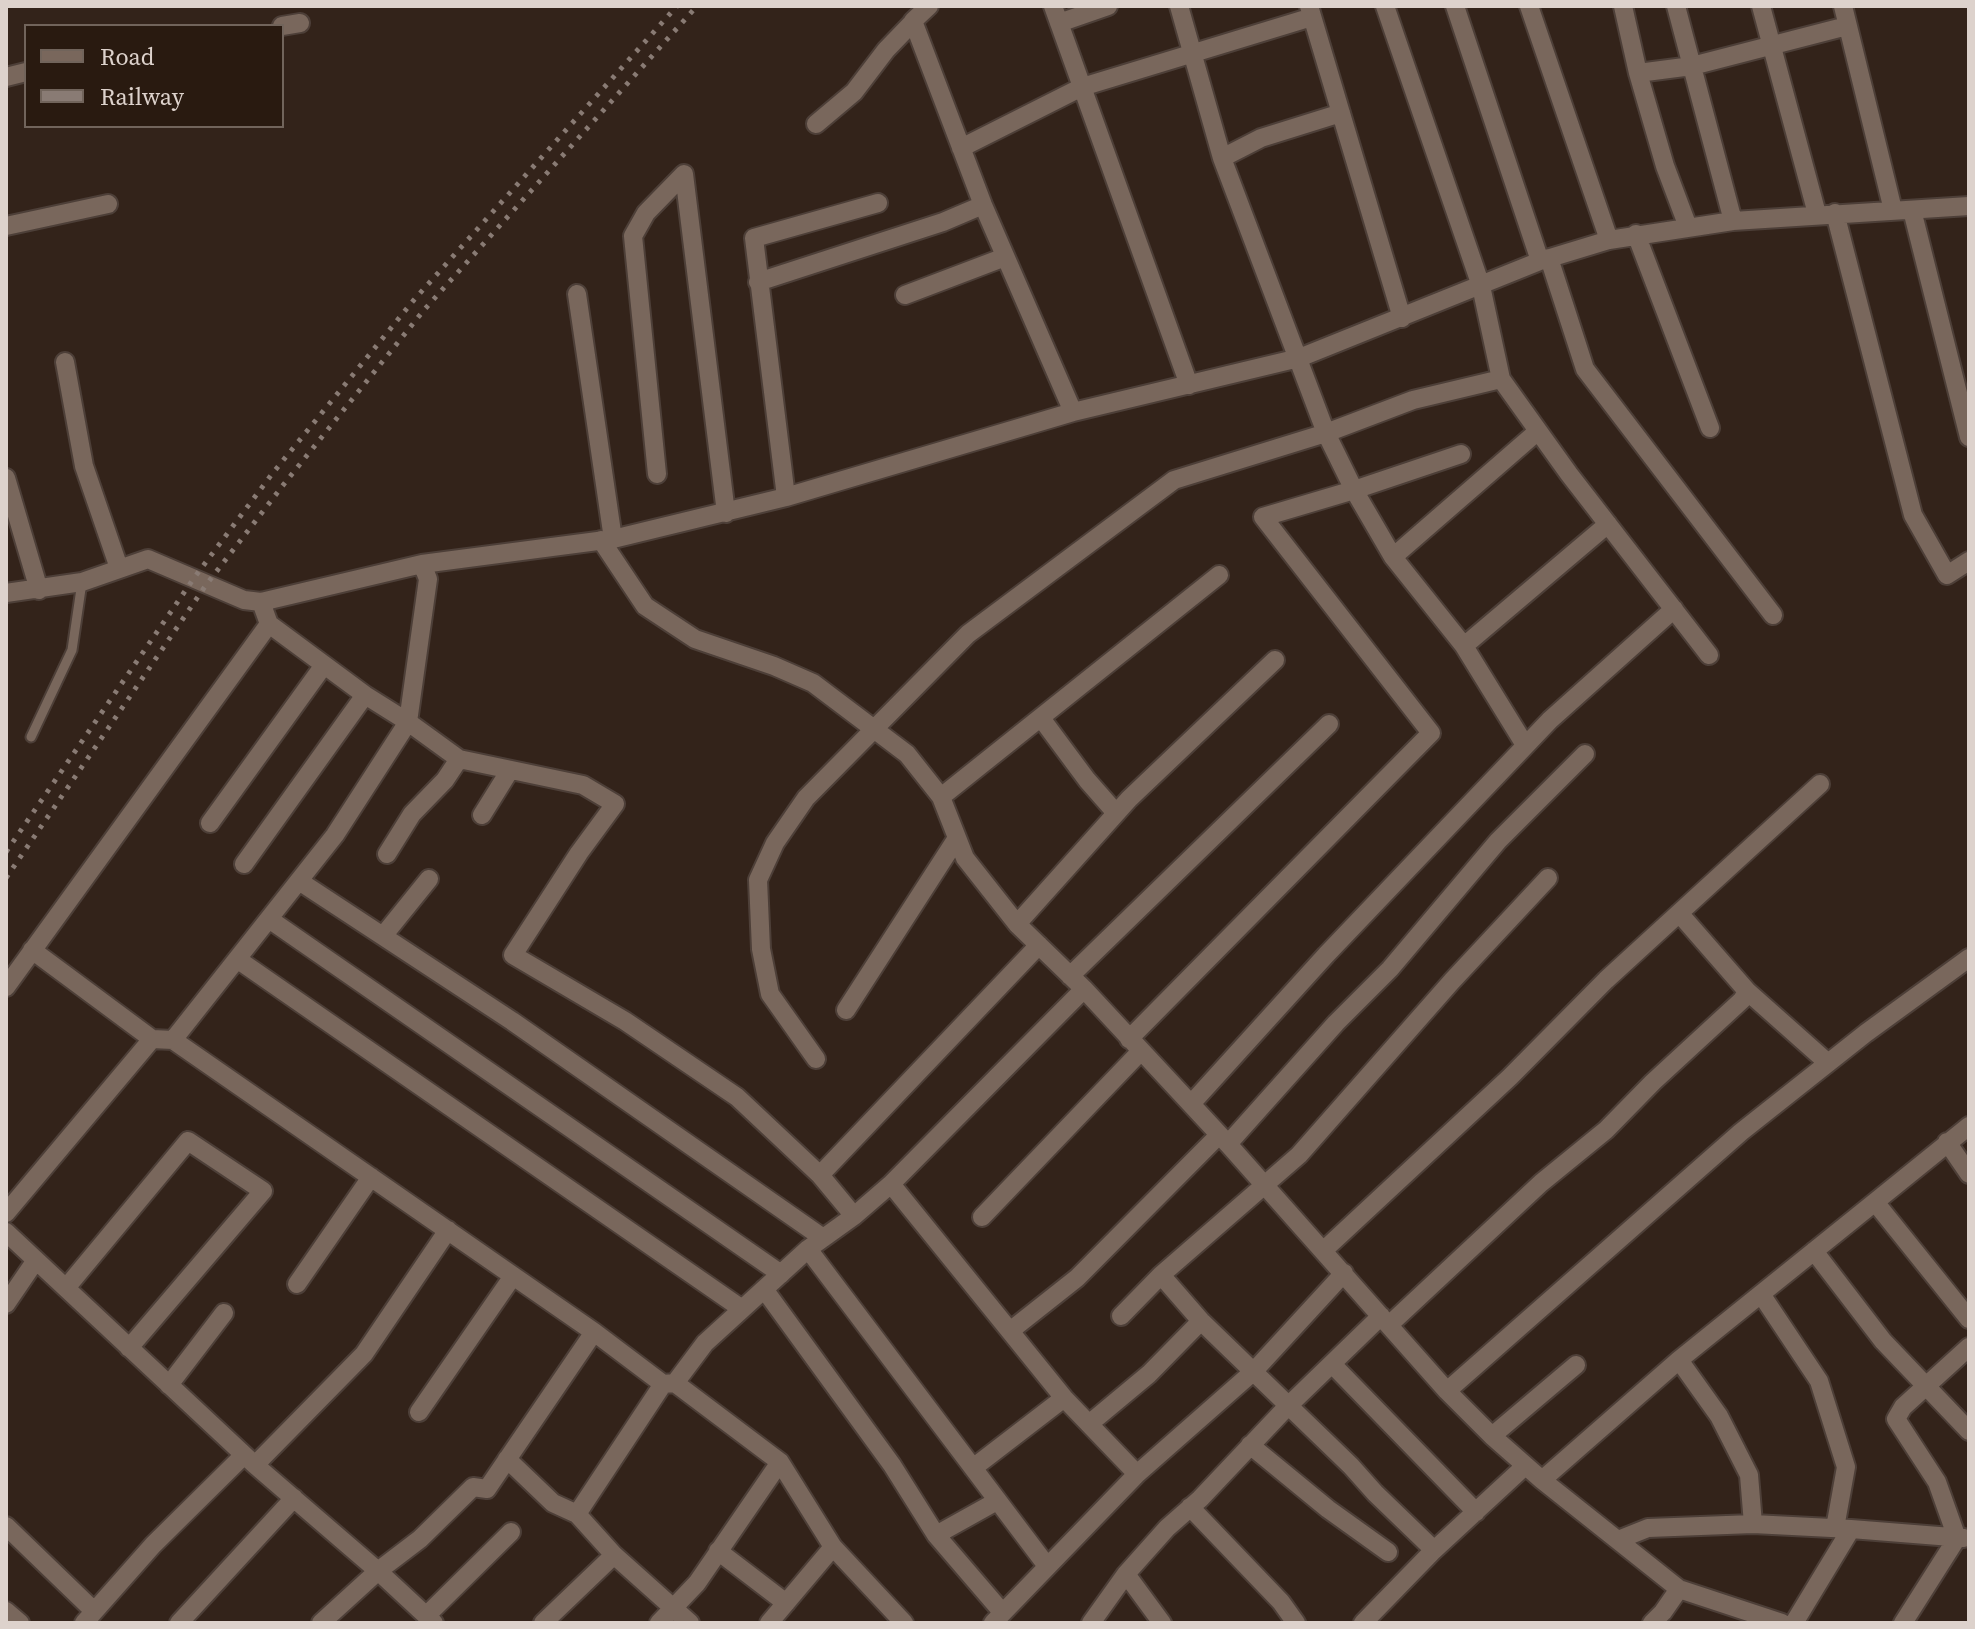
<!DOCTYPE html>
<html>
<head>
<meta charset="utf-8">
<style>
	body { margin:0 }
	#map { position:relative; width:1975px; height:1629px; overflow:hidden; background:#33231a; font-family:"Source Serif 4",serif }
	canvas { display:block }
	.frame { position:absolute; inset:0; border:8px solid #ddd2cc; pointer-events:none }
	.legend { position:absolute; left:24px; top:24px; width:260px; height:104px; box-sizing:border-box; background:#291a10; border:2px solid #71645b; margin:0; padding:10px 14px; list-style:none; font-size:24px; color:#ddd2cc }
	.legend li { display:flex; align-items:center; gap:16px; height:40px }
	.legend b { width:40px; border:2px solid #71645b }
</style>
</head>
<body>
<div id="map">
<canvas width="1975" height="1629"></canvas>
<div class="frame"></div>
<ul class="legend">
<li><b style="height:10px;background:#79675c"></b>Road</li>
<li><b style="height:10px;background:#897b74"></b>Railway</li>
</ul>
</div>
<script>
const ctx = document.querySelector('canvas').getContext('2d');
ctx.lineJoin = 'round';
const poly = rows => new Path2D(rows.map(r => 'M' + r).join(''));
function trace(path, color, width, dash) { ctx.strokeStyle = color; ctx.lineWidth = width; ctx.lineCap = dash ? 'butt' : 'round'; ctx.setLineDash(dash || []); ctx.stroke(path); }
const lane = poly([
	[31,737,72,650,82,582]
]);
const street = poly([
	[929,6,913,21,983,205,1073,412],
	[1053,6,1189,385],
	[1179,6,1222,158,1326,433,1354,490,1393,557,1464,646],
	[1309,6,1402,318],
	[1385,6,1481,286,1501,379,1569,474,1709,655],
	[1455,6,1540,261],
	[1529,6,1609,240],
	[1623,6,1638,73,1665,166,1688,227],
	[1676,6,1733,221],
	[1761,6,1817,214],
	[1843,6,1893,210],
	[1059,23,1108,6],
	[282,26,300,23],
	[1638,73,1692,66,1847,26],
	[6,77,26,72],
	[816,124,854,92,886,50,913,22],
	[961,148,1082,87,1312,17],
	[1222,158,1261,138,1341,113],
	[1912,210,1969,437],
	[1835,213,1913,515,1947,575,1969,561],
	[6,226,108,204],
	[1636,234,1710,428],
	[1549,258,1585,369,1773,615],
	[758,282,943,222,983,205],
	[577,294,613,539],
	[905,295,1005,257],
	[65,362,84,466,119,568],
	[657,474,633,236,646,213,684,174,726,513],
	[6,478,39,590],
	[786,497,754,238,878,203],
	[601,540,645,606,695,639,774,666,813,683,907,754,941,797,965,858,1017,924,1084,989,1228,1144,1447,1391,1492,1436,1542,1480,1679,1589,1782,1623],
	[1393,557,1538,431],
	[6,593,82,582,148,559,244,600,261,602,422,564,613,539,786,497,1073,412,1299,358,1540,261,1609,240,1733,221,1969,206],
	[261,602,269,624,365,695,408,722,459,759,583,785,615,804,579,853,513,955,625,1021,737,1097,820,1175,854,1216],
	[1041,718,1087,780,1116,813],
	[1525,745,1464,646,1608,524],
	[941,797,1219,575],
	[482,815,510,770],
	[210,823,324,665],
	[387,854,412,814,445,780,459,759],
	[244,864,365,695],
	[299,881,512,1021,823,1238],
	[1679,913,1747,991,1828,1063],
	[269,919,781,1274],
	[1017,924,1129,799,1275,660],
	[383,936,429,879],
	[32,950,152,1039],
	[237,959,742,1309],
	[1070,976,1329,724],
	[6,987,269,624],
	[846,1010,957,838],
	[1129,1039,1431,733,1263,517,1354,490,1461,454],
	[173,1040,594,1332,663,1384],
	[816,1059,770,994,761,949,758,880,775,843,806,798,968,634,1174,480,1326,433,1413,400,1501,379],
	[1191,1104,1326,955,1550,720,1674,609],
	[1947,1142,1969,1174],
	[1228,1144,1336,1023,1390,969,1498,841,1585,754],
	[820,1175,1039,945],
	[891,1184,1064,1398,1137,1474],
	[1875,1202,1969,1126],
	[6,1213,152,1039,173,1040,335,835,408,722,428,579,422,564],
	[982,1217,1141,1051],
	[6,1232,255,1465],
	[808,1249,1047,1566],
	[1324,1250,1510,1077,1606,980,1820,784],
	[1814,1251,1883,1341,1969,1431],
	[1161,1275,1201,1321,1351,1466,1375,1493,1434,1550],
	[297,1284,371,1177],
	[66,1288,188,1141,263,1191,129,1348],
	[764,1289,892,1465,936,1535,1002,1612],
	[1761,1294,1819,1381,1846,1467,1835,1528],
	[6,1304,36,1260],
	[1121,1316,1161,1275,1299,1155,1452,981,1548,878],
	[1389,1325,1541,1183,1606,1130,1653,1082,1742,1000,1747,991],
	[1010,1331,1077,1278,1219,1135],
	[1679,1360,1719,1416,1749,1475,1753,1524],
	[1332,1364,1476,1512],
	[675,1383,780,1462,833,1547,904,1623],
	[169,1385,224,1313],
	[1447,1391,1741,1132,1866,1033,1969,958],
	[419,1412,513,1276],
	[1089,1424,1149,1374,1201,1321],
	[1492,1436,1576,1365],
	[1250,1445,1328,1509,1388,1552],
	[507,1459,553,1503,577,1514],
	[973,1468,1064,1398],
	[1542,1480,1679,1360,1875,1202,1969,1319],
	[1190,1507,1281,1602,1296,1623],
	[6,1526,94,1611],
	[1851,1529,1964,1538],
	[936,1535,997,1501],
	[1618,1540,1648,1528,1753,1524,1851,1529,1794,1623],
	[718,1551,786,1603],
	[614,1555,690,1623],
	[1126,1574,1162,1623],
	[6,1611,20,1623],
	[426,1616,511,1532],
	[84,1623,153,1545,244,1455],
	[179,1623,294,1498],
	[321,1623,378,1571,420,1539,473,1487,487,1489,594,1332],
	[434,1623,378,1571,255,1465,364,1354,448,1230],
	[543,1623,614,1555,577,1514,663,1384,675,1383,705,1343,808,1249,854,1216,891,1184,1084,989],
	[659,1623,697,1583,780,1462],
	[769,1623,833,1547],
	[993,1623,1137,1474,1254,1371,1344,1273],
	[1091,1623,1126,1574,1167,1528,1200,1499,1285,1409,1381,1316],
	[1363,1623,1432,1552,1525,1466],
	[1652,1623,1663,1612,1679,1589],
	[1903,1623,1957,1538,1937,1482,1896,1419,1903,1407,1969,1347]
]);
trace(lane, '#4d3f38', 13);
trace(street, '#4d3f38', 22);
trace(lane, '#79675c', 9);
trace(street, '#79675c', 18);
trace(poly([
	[6,852,194,578,272,474,413,301,677,6],
	[6,878,206,585,284,484,424,310,697,6]
]), '#897b74', 5, [4, 8]);
</script>
</body>
</html>
